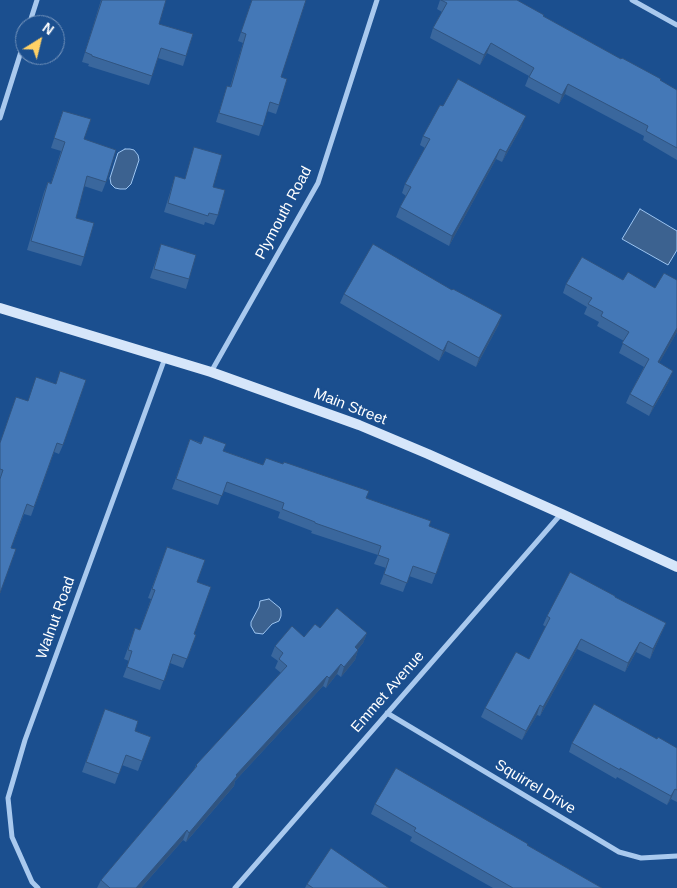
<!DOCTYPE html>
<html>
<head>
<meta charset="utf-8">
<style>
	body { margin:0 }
	#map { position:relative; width:677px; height:888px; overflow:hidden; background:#1b4f8f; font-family:Helvetica,sans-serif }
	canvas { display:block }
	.north { position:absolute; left:15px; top:15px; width:50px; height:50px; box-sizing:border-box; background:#1b4f8f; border:1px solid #7695bc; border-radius:50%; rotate:36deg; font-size:14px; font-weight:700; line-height:20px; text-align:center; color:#fff }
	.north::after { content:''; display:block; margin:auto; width:18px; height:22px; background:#ffd166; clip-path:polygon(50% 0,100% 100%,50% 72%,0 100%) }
</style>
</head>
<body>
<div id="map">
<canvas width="677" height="888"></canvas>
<div class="north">N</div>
</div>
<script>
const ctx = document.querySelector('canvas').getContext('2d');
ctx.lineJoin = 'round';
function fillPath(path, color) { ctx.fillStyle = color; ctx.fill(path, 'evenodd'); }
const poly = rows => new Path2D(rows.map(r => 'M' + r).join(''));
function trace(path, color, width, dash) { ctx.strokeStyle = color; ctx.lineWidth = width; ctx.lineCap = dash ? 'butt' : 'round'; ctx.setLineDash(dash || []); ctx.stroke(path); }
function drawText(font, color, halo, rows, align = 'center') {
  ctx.font = font + ' Helvetica,sans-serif'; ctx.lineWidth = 4.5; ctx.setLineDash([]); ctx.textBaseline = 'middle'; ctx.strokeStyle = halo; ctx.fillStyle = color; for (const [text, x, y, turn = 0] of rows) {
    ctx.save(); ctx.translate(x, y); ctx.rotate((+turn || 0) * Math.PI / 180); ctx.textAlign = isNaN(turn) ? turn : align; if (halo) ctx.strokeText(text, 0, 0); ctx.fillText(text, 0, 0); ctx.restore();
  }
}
const water = poly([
	[125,149,130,149,134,150,138,155,139,160,131,184,126,189,120,189,115,188,111,184,110,178,118,153,125,149],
	[640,209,677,231,677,250,668,265,622,239,640,209],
	[269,599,280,608,281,611,281,616,279,621,272,624,263,634,255,633,251,626,251,622,259,607,260,601,269,599]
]);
fillPath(water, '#3c6290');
trace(water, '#9cc4f0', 1);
trace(poly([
	[632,0,677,25],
	[29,25,37,0],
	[0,118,25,39],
	[211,372,318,183,377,0],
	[387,713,619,852,641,858,677,856],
	[38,888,32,882,12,837,8,798,25,740,165,358],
	[235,888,561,514]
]), '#a9c9ee', 5);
trace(poly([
	[0,308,211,372,359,425,428,454,562,514,677,567]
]), '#d6e6fa', 10);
fillPath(poly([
	[101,0,166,0,159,24,193,34,183,66,158,58,149,85,88,66,89,64,82,62],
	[252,0,281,77,279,105,276,114,267,111,259,136,216,122,227,86,230,87,243,43,238,41],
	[440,0,543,16,677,90,677,160,643,140,644,136,565,94,559,104,525,86,529,76,487,53,480,65,430,38,433,28,442,12,437,9],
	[443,106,522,126,502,162,496,159,449,246,396,217,400,207,406,196,402,193,405,184,425,148,420,145,423,136],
	[63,111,84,139,106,182,102,192,84,186,76,218,84,257,81,266,27,250,44,192,48,182,51,183,61,151,51,148],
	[194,147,213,187,218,215,214,225,205,222,204,225,164,212,175,176,185,179],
	[161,244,189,279,186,289,150,278],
	[566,284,677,332,659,363,669,381,649,416,626,403,630,394,644,367,619,353,624,341,597,326,599,322,584,314,587,307,563,293],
	[452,290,499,324,476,367,445,351,439,361,340,303,344,294],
	[16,397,63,445,59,454,54,452,31,516,24,514,11,548,0,593,0,443],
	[190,439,263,465,366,498,429,526,450,534,432,584,409,576,403,592,380,584,386,568,374,564,378,555,311,533,312,531,278,518,280,512,223,491,218,505,172,489],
	[167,547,197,582,194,634,196,635,183,668,170,663,160,690,123,677,129,661,124,659,135,628,140,630,151,599,148,598],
	[615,598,666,623,650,659,636,652,625,672,577,649,540,716,537,715,522,740,481,717,485,708,529,659,546,627,543,625,547,616],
	[320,628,367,633,363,643,358,649,358,650,355,660,341,677,337,674,326,688,323,686,235,781,234,786,186,842,183,840,141,888,97,888,101,880,194,770,196,765,281,673,275,668,278,661,271,656,275,646,304,637],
	[105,709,135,731,151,737,138,771,122,765,115,784,82,772],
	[657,739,677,748,677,802,671,799,667,805,617,777,616,779,569,752,572,743],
	[375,804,527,845,602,888,493,888,410,841,412,837,371,814],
	[307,884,389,888,305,888]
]), '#3a679d');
fillPath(poly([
	[491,43,487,53,480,65,484,55],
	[568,84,565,94,559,104,562,95],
	[526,116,522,126,502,162,506,152],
	[500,149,496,159,449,246,452,236],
	[502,315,499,324,476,367,479,358],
	[677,328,677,332,654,372,658,362],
	[448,341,445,351,439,361,443,351],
	[673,371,669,381,649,416,653,407],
	[666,623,650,659,653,649],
	[367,633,363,643,351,657,355,647],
	[581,639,577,649,540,716,543,707],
	[640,642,636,652,625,672,628,663],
	[358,650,355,660,341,677,344,667],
	[341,664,337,674,326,688,329,678],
	[327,676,323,686,235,781,234,786,186,842,189,833,236,775],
	[540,705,537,715,522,740,526,731],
	[675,789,671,799,667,805,671,796],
	[187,830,183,840,141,888,136,888]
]), '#305480');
const building = poly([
	[102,0,166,0,159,24,193,34,186,56,161,48,152,76,92,56,92,55,85,52,102,0],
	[252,0,306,0,281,77,287,79,279,105,270,102,263,126,219,113,227,86,231,87,246,34,241,32,252,0],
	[441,0,517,0,544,15,543,16,621,59,622,58,661,79,660,80,677,90,677,148,646,131,648,126,568,84,562,95,529,77,534,68,491,43,484,55,433,28,447,3,441,0],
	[458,79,526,116,506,152,500,149,452,236,400,207,411,187,405,184,430,139,423,136,440,105,443,106,458,79],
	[63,111,91,119,84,139,116,150,106,182,87,176,76,218,94,223,84,257,31,241,48,182,51,184,65,142,54,138,63,111],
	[194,147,222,155,213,187,225,190,218,215,209,213,208,216,168,203,175,176,185,179,194,147],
	[161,244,196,255,189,279,154,269,161,244],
	[373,244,452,290,453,289,502,315,479,358,448,341,443,351,344,294,373,244],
	[582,257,623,280,628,272,655,288,664,273,677,280,677,328,658,362,673,371,653,407,630,394,649,359,622,343,629,332,601,316,603,312,588,304,592,298,566,284,582,257],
	[60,371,86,380,63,445,57,443,34,507,27,504,11,548,16,549,0,593,0,479,3,470,0,469,0,443,16,397,28,401,36,377,56,384,60,371],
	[204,436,226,444,223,451,263,465,266,458,283,464,284,462,369,491,366,498,431,521,429,526,450,534,436,574,413,566,407,583,384,574,389,559,378,555,381,546,315,523,315,522,282,509,284,503,227,482,222,496,176,479,190,439,201,444,204,436],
	[167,547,205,560,197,582,211,587,194,634,196,635,187,659,173,654,164,681,127,667,132,651,128,650,135,628,140,630,155,590,152,589,167,547],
	[570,572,615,596,615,597,666,623,653,649,640,642,628,663,581,639,543,707,540,705,526,731,485,708,516,652,529,659,550,618,547,616,570,572],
	[337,608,367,633,355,647,358,650,344,667,341,664,329,678,327,676,236,775,237,776,189,833,187,830,136,888,110,888,101,880,197,766,196,765,287,666,279,659,283,653,275,646,292,626,304,637,315,624,320,628,337,608],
	[594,704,657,739,658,737,677,748,677,790,675,789,671,796,620,768,620,770,572,743,594,704],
	[105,709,138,721,135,731,151,737,142,761,126,755,119,774,86,762,105,709],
	[396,768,528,844,527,845,602,888,513,888,414,831,416,828,375,804,396,768],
	[331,848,389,888,313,888,307,884,331,848]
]);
fillPath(building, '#4478b7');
trace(building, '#305480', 1);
drawText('15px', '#fff', '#1b4f8f', [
	["Plymouth Road",284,213,-62],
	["Main Street",350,407,21],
	["Walnut Road",56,618,-70],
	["Emmet Avenue",388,692,-49],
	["Squirrel Drive",535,787,31]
]);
</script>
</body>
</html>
